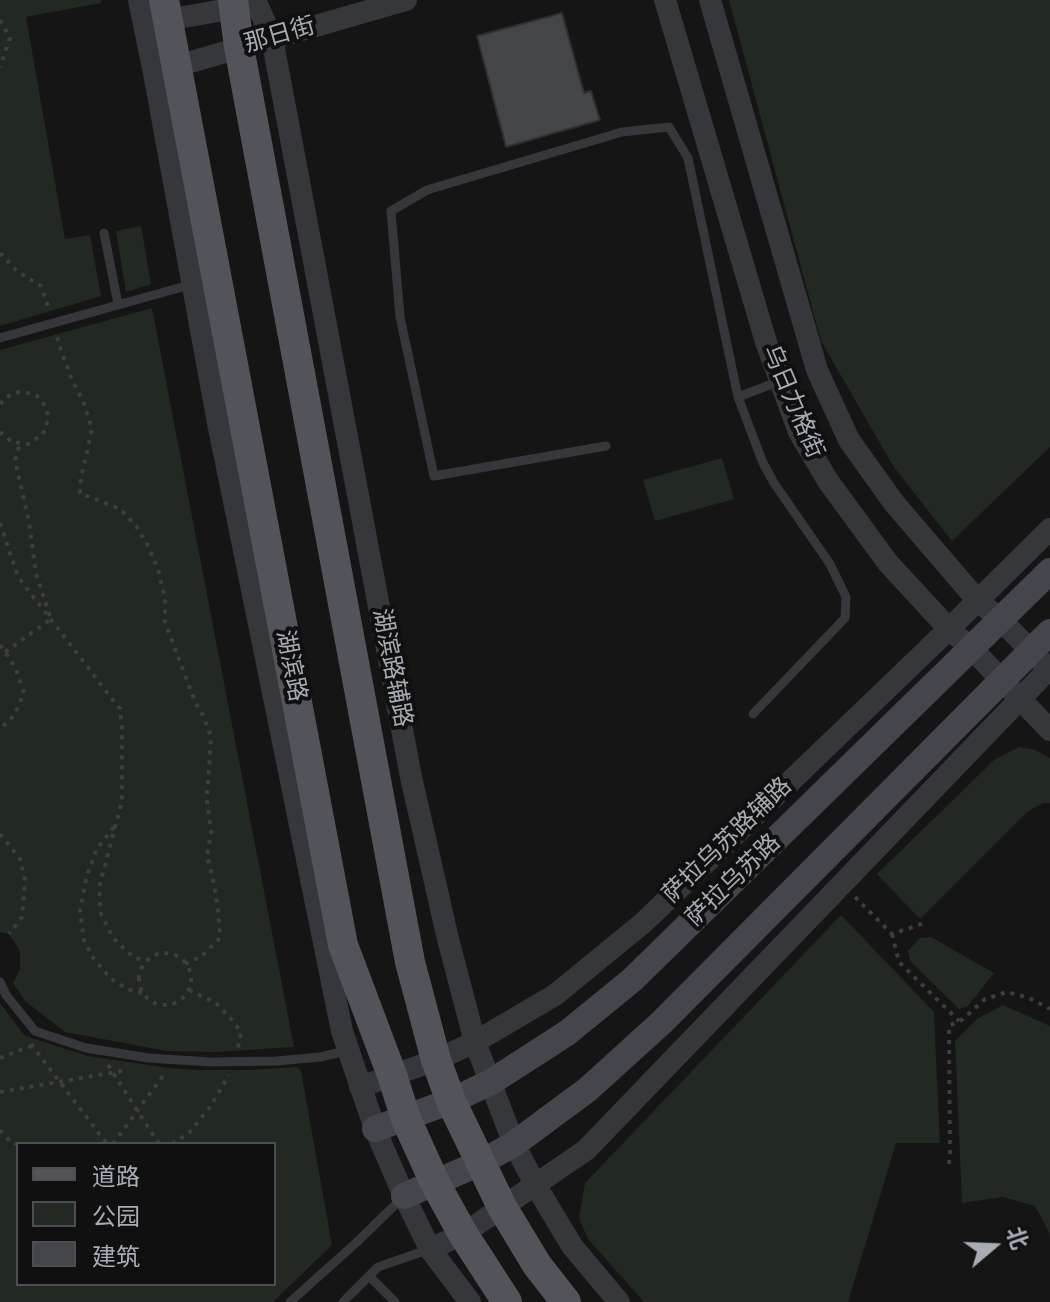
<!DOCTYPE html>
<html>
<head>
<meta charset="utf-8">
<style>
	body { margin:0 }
	#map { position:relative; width:1050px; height:1302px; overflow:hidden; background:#151516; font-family:Roboto,"Noto Sans SC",sans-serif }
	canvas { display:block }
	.legend { position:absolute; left:16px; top:1142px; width:260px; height:144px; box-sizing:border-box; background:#101011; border:2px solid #4d4e53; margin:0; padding:10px 14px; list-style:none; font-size:24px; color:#a8acb5 }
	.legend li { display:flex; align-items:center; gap:16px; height:40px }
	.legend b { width:40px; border:2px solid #4d4e53 }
	.north { position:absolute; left:954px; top:1206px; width:80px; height:80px; -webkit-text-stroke:6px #101011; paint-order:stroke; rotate:71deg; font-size:22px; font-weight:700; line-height:32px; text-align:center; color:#a8acb5 }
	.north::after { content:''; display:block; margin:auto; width:28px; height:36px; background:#a8acb5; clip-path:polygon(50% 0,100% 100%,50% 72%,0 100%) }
</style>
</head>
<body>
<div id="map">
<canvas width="1050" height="1302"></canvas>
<ul class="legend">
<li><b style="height:10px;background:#53545a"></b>道路</li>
<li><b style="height:22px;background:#222822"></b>公园</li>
<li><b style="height:22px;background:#444549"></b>建筑</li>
</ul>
<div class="north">北</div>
</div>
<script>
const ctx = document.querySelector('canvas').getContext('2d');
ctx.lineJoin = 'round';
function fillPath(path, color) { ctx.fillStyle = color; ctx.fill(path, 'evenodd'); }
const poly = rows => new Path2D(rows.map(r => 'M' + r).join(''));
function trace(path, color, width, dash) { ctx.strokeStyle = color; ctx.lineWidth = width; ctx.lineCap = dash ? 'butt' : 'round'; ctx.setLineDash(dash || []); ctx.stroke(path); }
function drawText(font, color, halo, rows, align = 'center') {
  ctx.font = font + ' Roboto,"Noto Sans SC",sans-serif'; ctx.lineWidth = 8; ctx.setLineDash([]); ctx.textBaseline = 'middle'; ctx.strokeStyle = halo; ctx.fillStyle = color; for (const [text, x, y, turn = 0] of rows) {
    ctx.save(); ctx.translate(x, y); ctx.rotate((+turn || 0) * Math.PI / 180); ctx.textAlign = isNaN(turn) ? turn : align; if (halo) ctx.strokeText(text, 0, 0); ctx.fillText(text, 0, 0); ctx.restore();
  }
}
fillPath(poly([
	[0,0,101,0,101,3,26,17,65,239,90,235,101,296,0,326],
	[729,0,1050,0,1050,447,952,541,893,466,821,341],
	[141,226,151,284,126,292,116,231],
	[152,308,294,1047,217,1052,167,1051,65,1032,25,1001,13,983,20,969,20,951,9,934,0,932,0,350],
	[722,458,734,499,655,521,643,480],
	[1019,747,1036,750,1050,758,1050,803,1043,803,1027,812,920,919,877,874,994,760],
	[841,915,934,1012,940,1143,896,1143,848,1302,644,1302,588,1239,579,1218,585,1183],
	[931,937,994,973,968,1006,959,1009,910,961,908,951,920,938],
	[0,1003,25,1036,88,1056,169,1068,200,1070,248,1070,297,1067,301,1071,332,1245,273,1302,0,1302],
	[18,1144,274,1144,274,1284,18,1284],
	[1003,1005,1050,1026,1050,1242,1049,1232,1035,1206,1003,1197,962,1203,955,1041,977,1019]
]), '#222822');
const building = poly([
	[562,13,584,93,591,91,600,120,506,147,477,36,562,13]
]);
fillPath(building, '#444549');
trace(building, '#2f2f32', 2);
trace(poly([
	[0,20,10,38,0,67],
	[0,253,17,271,41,286,49,309],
	[57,337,63,356,73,382,83,401,92,429,81,478,80,493,120,509,136,526,147,544,158,569,165,599,165,622,195,702,203,715,211,737,207,801,211,832,207,856,213,879,218,909,220,938,202,956,185,964],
	[0,404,11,394,19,392,28,393,37,396,43,403,47,410,48,419,46,428,42,435,28,444,12,442,0,432],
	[0,523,18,577,120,709,122,727,122,801,99,888,101,914,113,938,133,957,146,961],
	[0,645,15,667,24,693,15,714,0,730],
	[5,652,51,619,36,574,29,522,15,460,20,444],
	[114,827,96,850,86,879,80,911,84,941,94,959,111,979,127,989,142,993],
	[0,834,20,859,25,880,22,917,9,934],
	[855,897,892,934,927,922],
	[892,934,899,962,959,1021],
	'139 979a26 26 0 1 1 52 0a26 26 0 1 1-52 0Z',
	[189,990,216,1003,232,1020,241,1032,238,1048],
	[31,1044,107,1144],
	[0,1058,34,1045],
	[108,1065,159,1144],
	[0,1092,128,1070],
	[0,1130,11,1142,18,1145],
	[113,1144,165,1073],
	[172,1144,189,1133,210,1107,229,1075],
	[949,1164,950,1153,949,1026,963,1019,985,999,1007,992,1029,998,1050,1009]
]), '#3c3e42', 4, [4, 6]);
trace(poly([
	[104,233,118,304],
	[0,338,193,284],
	[738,397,780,381],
	[606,446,434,476,400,317,391,211,427,190,622,132,669,127,688,158,738,397,763,463,774,483,830,564,846,597,845,618,753,714],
	[0,982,6,995,35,1031,86,1048,149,1058,210,1062,277,1061,320,1057,337,1053],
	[369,1276,395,1302],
	[290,1302,357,1242,402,1198],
	[343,1302,378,1267,430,1249]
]), '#36373b', 9);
trace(poly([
	[139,0,154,73,218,423,342,1031,375,1129,404,1196,430,1249,470,1302],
	[255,0,272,38,411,777,448,939,475,1042,514,1144,536,1186,572,1246,619,1302],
	[665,0,766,342,799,432,828,481,888,563,949,629,972,649,1050,730],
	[710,0,817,370,849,440,894,503,978,601,1001,620,1043,663],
	[154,25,167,20,235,8,245,4],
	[163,70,406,0],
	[360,1087,436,1060,475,1042,555,995,643,923,949,629,1050,529],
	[430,1249,463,1234,586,1150,1050,668]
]), '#36373b', 22);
trace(poly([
	[375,1129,451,1101,491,1082,567,1033,632,980,1050,571],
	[404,1196,480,1163,514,1144,587,1090,663,1021,1050,632]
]), '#45464b', 26);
trace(poly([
	[164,0,343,945,392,1075,406,1119,435,1183,463,1234,507,1302],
	[233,0,239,47,410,962,436,1060,451,1101,502,1207,537,1265,566,1302]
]), '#53545a', 30);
drawText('24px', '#a8acb5', '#101011', [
	["那日街",280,36,-16],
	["乌日力格街",792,402,67],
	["湖滨路",290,666,79],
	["湖滨路辅路",391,668,79],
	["萨拉乌苏路辅路",728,841,-44],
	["萨拉乌苏路",734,881,-44]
]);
</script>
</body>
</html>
